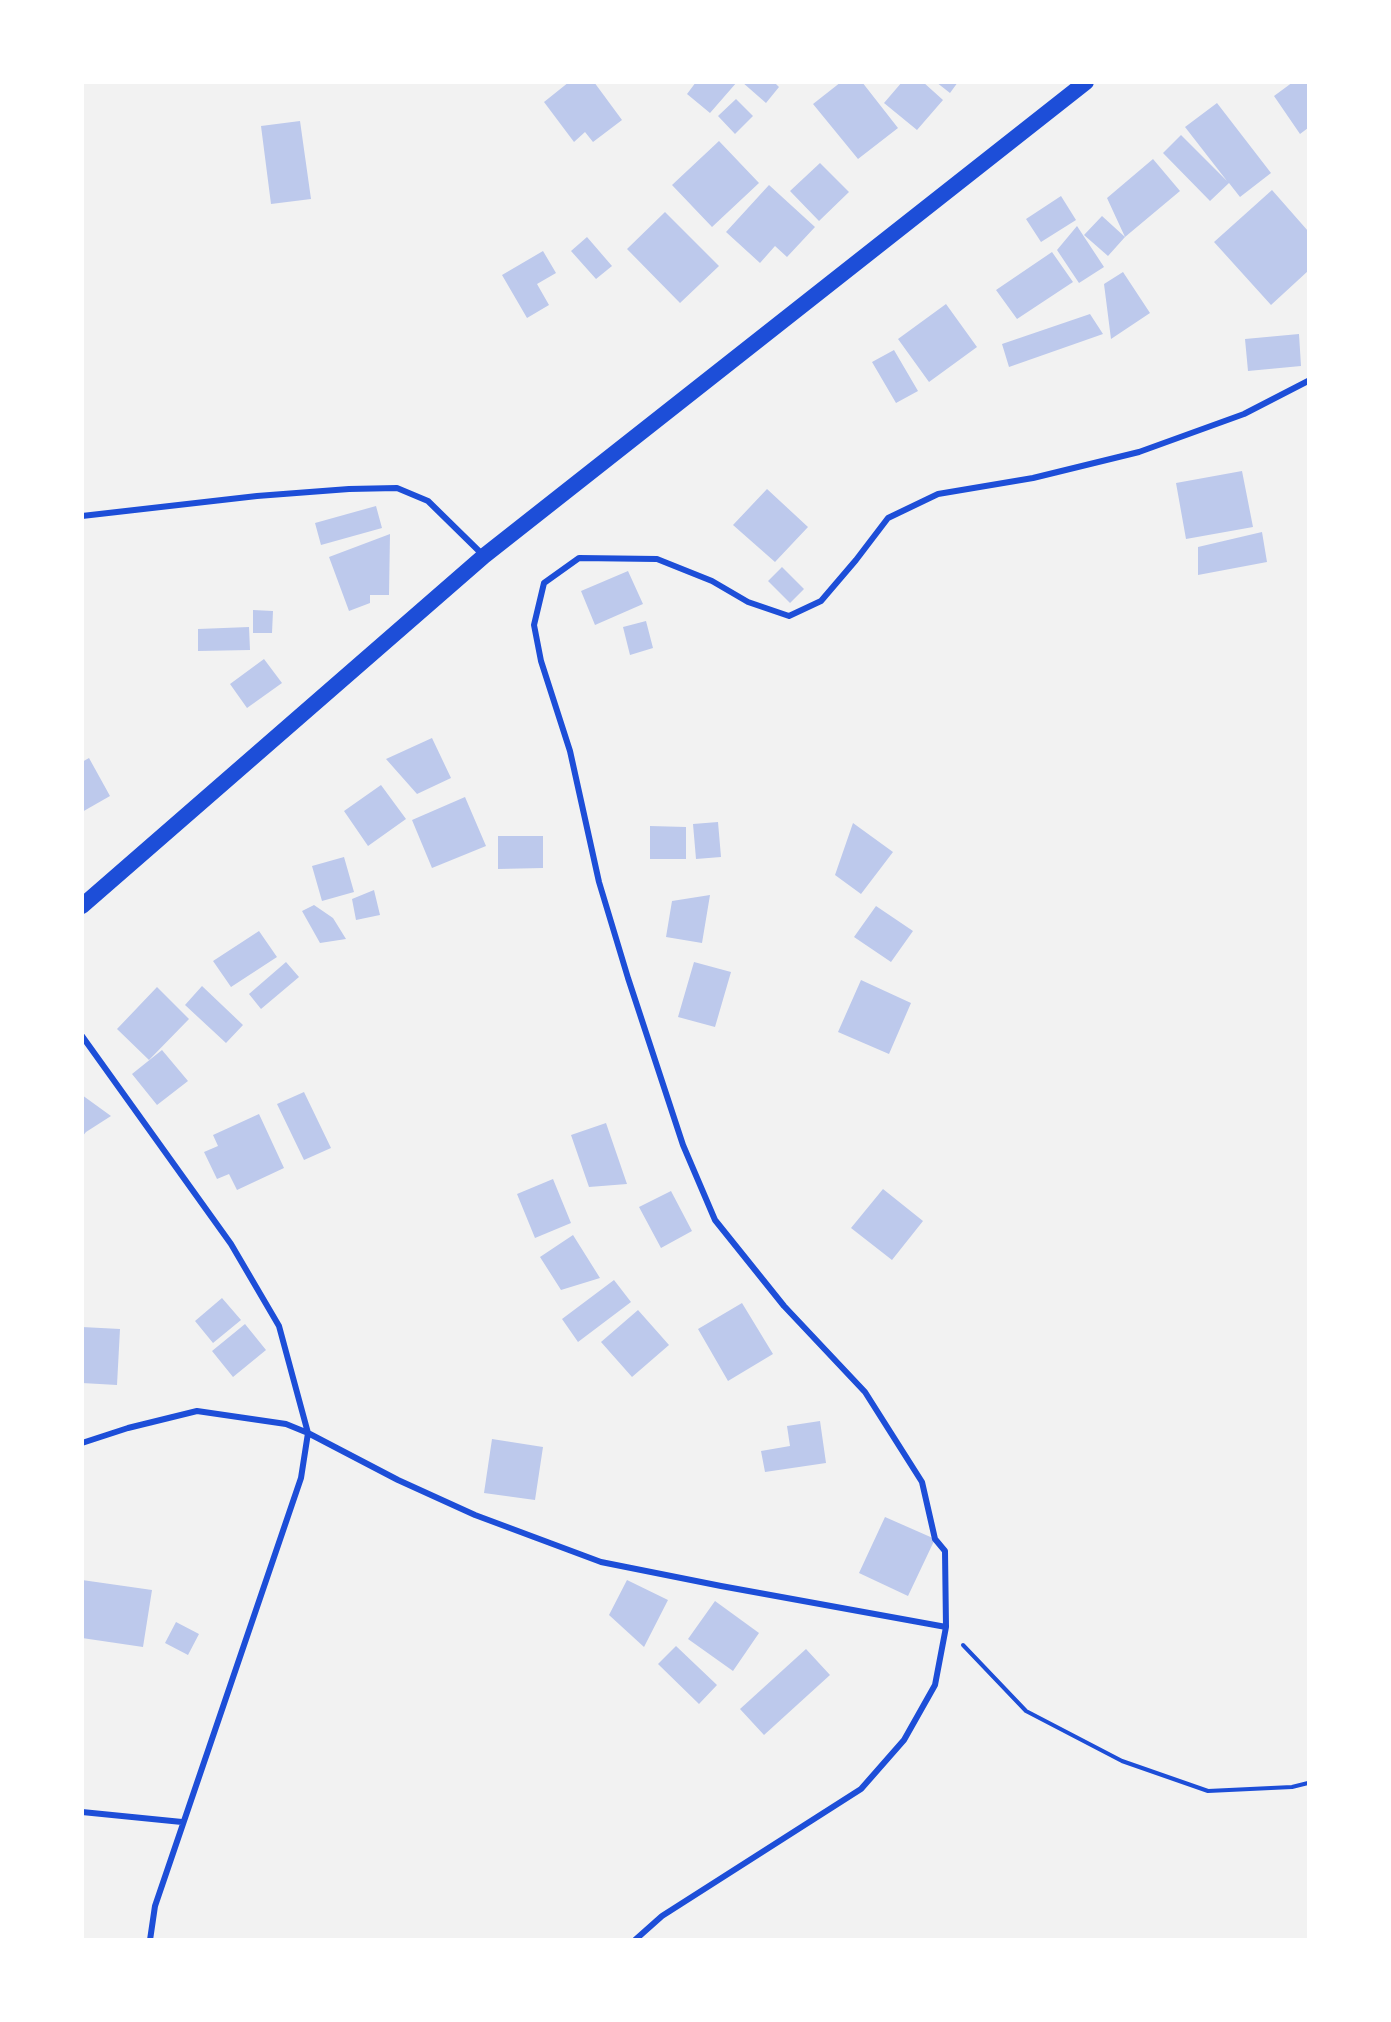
<!DOCTYPE html>
<html>
<head>
<meta charset="utf-8">
<style>
	body { margin:0 }
	#map { position:relative; width:1391px; height:2022px; overflow:hidden; background:#f2f2f2; font-family:Lato,sans-serif }
	canvas { display:block }
	.frame { position:absolute; inset:0; border:84px solid #fff; pointer-events:none }
</style>
</head>
<body>
<div id="map">
<canvas width="1391" height="2022"></canvas>
<div class="frame"></div>
</div>
<script>
const ctx = document.querySelector('canvas').getContext('2d');
ctx.lineJoin = 'round';
function fillPath(path, color) { ctx.fillStyle = color; ctx.fill(path, 'evenodd'); }
const poly = rows => new Path2D(rows.map(r => 'M' + r).join(''));
function trace(path, color, width, dash) { ctx.strokeStyle = color; ctx.lineWidth = width; ctx.lineCap = dash ? 'butt' : 'round'; ctx.setLineDash(dash || []); ctx.stroke(path); }
fillPath(poly([
	[569,82,594,82,622,120,593,142,585,132,574,142,544,102],
	[696,82,737,82,710,113,687,94],
	[742,82,774,82,779,87,766,103],
	[841,82,862,82,898,128,858,159,813,104],
	[902,82,923,82,943,100,917,130,884,103],
	[936,82,958,82,950,93],
	[1293,82,1308,82,1308,128,1300,134,1274,96],
	[736,99,753,116,735,134,718,116],
	[1217,103,1271,173,1240,197,1229,183,1210,201,1163,153,1181,135,1227,181,1185,127],
	[300,121,311,199,271,204,261,126],
	[719,141,759,183,712,227,672,185],
	[1153,159,1180,191,1125,237,1107,198],
	[820,163,849,192,819,221,790,191],
	[769,185,815,227,787,257,775,246,760,263,726,232],
	[1272,190,1308,231,1308,271,1271,305,1214,242],
	[1061,196,1076,220,1041,242,1026,219],
	[665,212,719,266,680,303,627,249],
	[1102,216,1125,237,1108,256,1084,235],
	[1077,226,1104,267,1079,283,1057,250],
	[587,237,612,266,596,279,571,251],
	[543,251,556,273,537,284,549,305,527,318,502,275],
	[1052,252,1073,282,1017,319,996,290],
	[1123,272,1150,313,1111,339,1104,284],
	[946,304,977,347,929,382,898,339],
	[1090,314,1103,334,1009,367,1002,344],
	[1299,334,1301,366,1248,371,1245,339],
	[894,350,918,391,896,403,872,362],
	[1242,471,1253,527,1186,539,1176,483],
	[767,489,808,527,775,562,733,525],
	[376,506,382,528,321,545,315,523],
	[1262,532,1267,562,1198,575,1198,547],
	[390,534,389,595,370,595,370,603,349,611,329,557],
	[782,567,804,589,790,603,768,581],
	[628,571,643,604,595,625,581,591],
	[253,610,273,611,272,633,253,633],
	[646,621,653,648,630,655,623,627],
	[249,627,250,650,198,651,198,629],
	[264,659,282,683,247,708,230,684],
	[432,738,451,778,417,794,386,759],
	[89,758,110,796,82,812,82,762],
	[381,785,406,819,368,846,344,811],
	[465,797,486,846,432,868,412,820],
	[718,822,721,857,696,859,693,824],
	[853,823,893,852,861,894,835,875],
	[650,826,686,827,686,859,650,859],
	[498,836,543,836,543,868,498,869],
	[344,857,354,892,322,901,312,866],
	[374,890,380,915,356,920,352,899],
	[710,895,702,943,666,937,672,901],
	[314,905,333,918,346,939,320,943,302,911],
	[876,906,913,931,891,962,854,937],
	[259,931,277,957,231,987,213,961],
	[286,962,299,977,261,1009,249,994],
	[694,962,731,972,715,1027,678,1017],
	[861,980,911,1003,889,1054,838,1032],
	[202,986,243,1025,226,1043,185,1005],
	[157,987,189,1019,149,1060,117,1029],
	[162,1050,188,1081,157,1105,132,1074],
	[304,1092,331,1148,304,1160,277,1104],
	[82,1095,111,1116,86,1132,82,1137],
	[259,1114,284,1168,237,1190,229,1174,217,1179,204,1152,218,1146,213,1135],
	[606,1123,627,1184,589,1187,571,1135],
	[553,1179,571,1223,535,1238,517,1194],
	[883,1189,923,1221,892,1260,851,1228],
	[671,1191,692,1231,661,1248,639,1207],
	[573,1235,600,1278,561,1290,540,1257],
	[614,1280,631,1302,578,1342,562,1319],
	[222,1298,241,1320,213,1343,195,1321],
	[742,1303,773,1354,728,1381,698,1329],
	[638,1310,669,1345,632,1377,601,1342],
	[245,1324,266,1350,233,1377,212,1351],
	[82,1327,120,1329,117,1385,82,1383],
	[820,1421,826,1463,765,1472,761,1451,790,1446,787,1426],
	[492,1439,543,1447,535,1500,484,1493],
	[885,1517,935,1539,908,1596,859,1573],
	[82,1580,152,1590,143,1647,82,1638],
	[627,1580,668,1600,644,1647,609,1615],
	[715,1601,759,1633,733,1671,688,1639],
	[176,1622,199,1634,188,1655,165,1643],
	[676,1646,717,1685,699,1704,658,1664],
	[806,1649,830,1675,764,1735,740,1709]
]), '#bdc9ec');
trace(poly([
	[963,1645,1026,1711,1122,1761,1208,1791,1292,1787,1308,1783]
]), '#1d4ed8', 4);
trace(poly([
	[82,516,257,496,349,489,397,488,428,501,482,554],
	[82,1036,231,1244,279,1326,308,1433,301,1478,155,1906,150,1940],
	[82,1443,128,1428,197,1411,286,1424,308,1433,398,1480,475,1515,601,1562,721,1586,946,1627],
	[82,1812,182,1822],
	[635,1940,662,1916,861,1789,904,1740,935,1685,946,1627,945,1551,935,1539,922,1482,865,1392,784,1306,715,1220,683,1145,628,978,599,882,570,751,541,661,534,625,544,583,579,558,657,559,712,581,748,602,789,616,821,601,856,560,888,518,938,494,1033,478,1139,452,1244,414,1308,381]
]), '#1d4ed8', 6);
trace(poly([
	[82,906,484,556,1086,82]
]), '#1d4ed8', 16);
</script>
</body>
</html>
